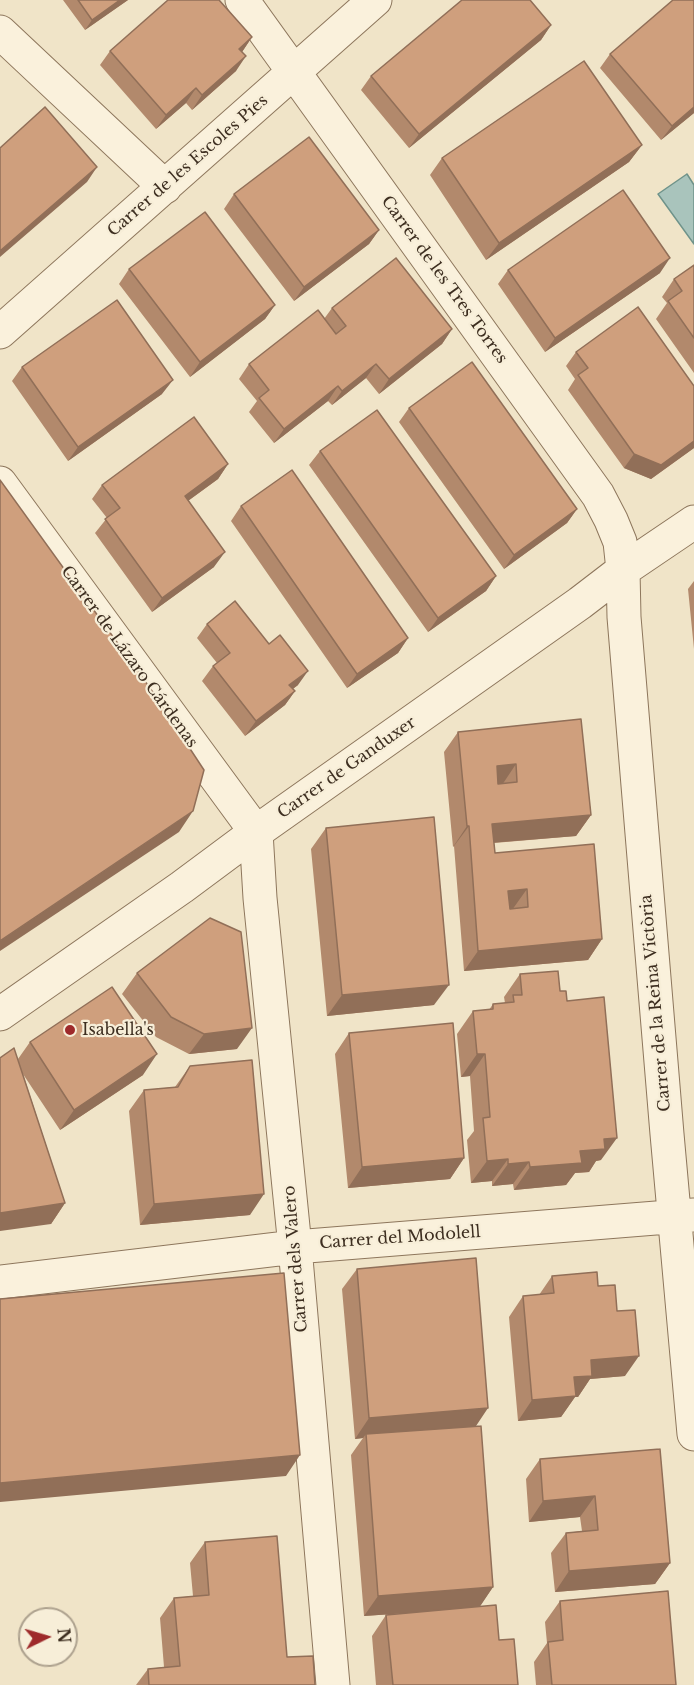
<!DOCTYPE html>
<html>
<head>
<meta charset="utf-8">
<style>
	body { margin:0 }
	#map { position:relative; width:694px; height:1685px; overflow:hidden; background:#f0e4c8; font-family:"Libre Baskerville",serif }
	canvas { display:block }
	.north { position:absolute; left:18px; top:1607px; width:60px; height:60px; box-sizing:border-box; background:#f7eed8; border:2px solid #ada18e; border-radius:50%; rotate:85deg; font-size:16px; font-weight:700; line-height:24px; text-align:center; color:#3d2e20 }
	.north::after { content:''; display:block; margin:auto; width:21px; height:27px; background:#9e2a2b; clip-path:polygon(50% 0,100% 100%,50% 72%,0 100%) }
</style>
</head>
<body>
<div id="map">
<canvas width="694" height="1685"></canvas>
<div class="north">N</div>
</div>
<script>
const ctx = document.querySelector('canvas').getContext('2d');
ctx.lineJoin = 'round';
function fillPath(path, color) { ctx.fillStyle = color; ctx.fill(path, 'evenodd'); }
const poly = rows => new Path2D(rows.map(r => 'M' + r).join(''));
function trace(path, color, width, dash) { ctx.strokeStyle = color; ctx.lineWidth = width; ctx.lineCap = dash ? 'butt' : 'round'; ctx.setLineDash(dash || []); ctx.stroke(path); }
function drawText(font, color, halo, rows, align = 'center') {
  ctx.font = font + ' "Libre Baskerville",serif'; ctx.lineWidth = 4.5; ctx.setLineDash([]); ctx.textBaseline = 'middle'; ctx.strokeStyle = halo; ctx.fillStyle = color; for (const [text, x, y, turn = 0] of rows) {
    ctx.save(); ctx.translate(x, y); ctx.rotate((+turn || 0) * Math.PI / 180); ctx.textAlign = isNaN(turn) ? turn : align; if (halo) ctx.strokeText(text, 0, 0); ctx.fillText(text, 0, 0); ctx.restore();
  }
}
const water = poly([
	[687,174,694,185,694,244,658,194,687,174]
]);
fillPath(water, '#a9c4bc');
trace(water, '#6f938a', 1.5);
const minor = poly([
	[242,0,598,495,611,520,620,542,623,570,624,617,667,1134,694,1434],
	[0,32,165,187],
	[0,332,375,0],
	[0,483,256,832],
	[256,832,260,898,295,1247,333,1685],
	[0,1014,182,887,256,832,580,603,623,570,694,522],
	[0,1282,295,1247,694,1215]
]);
trace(minor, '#8d765c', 35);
trace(minor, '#faf1dc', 33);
fillPath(poly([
	[63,0,128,0,85,30],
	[694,0,694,113,661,140,600,68,610,54],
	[551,25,541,40,409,148,361,90,371,76],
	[252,37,242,52,236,71,192,110,186,103,156,129,100,65,110,51],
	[642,145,629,162,486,260,430,175,442,158],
	[234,194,379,230,369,244,294,301,224,209],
	[694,265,694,373,656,319,667,303,662,297,674,279],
	[129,269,275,305,265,319,190,377,119,284],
	[508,270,660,273,545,352,498,284],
	[332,308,452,329,442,344,379,394,366,378,332,405,328,401,274,443,249,412,257,401,239,379,249,364,324,319],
	[576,352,694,386,694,448,651,479,624,468,568,390,575,379,566,366],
	[22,367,162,394,68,461,12,381],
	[409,408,577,509,567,523,504,569,399,422],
	[320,451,496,576,486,591,428,632,309,465],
	[228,464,218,479,188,501,214,567,152,612,95,533,107,518,92,499,102,485],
	[241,506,408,638,398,653,347,688,231,521],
	[694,581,694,649,688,589],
	[207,624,298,685,293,689,295,691,285,705,245,736,202,681,213,666,217,663,197,638],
	[581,719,591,815,576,836,494,843,495,853,602,939,588,960,464,971,454,846,453,847,444,752,458,732],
	[326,828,434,1005,327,1016,311,849],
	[137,973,237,1049,189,1054,156,1037,122,994],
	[520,974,560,991,567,1001,601,1160,596,1161,589,1172,575,1173,566,1185,514,1190,513,1184,492,1186,492,1181,471,1183,467,1140,474,1131,470,1076,461,1077,457,1034,473,1011,489,1010,493,1004,505,1003,504,997],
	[349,1033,464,1158,450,1179,348,1188,335,1054],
	[30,1042,143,1075,60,1130,23,1074,65,1203,51,1224,18,1059],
	[190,1066,250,1215,140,1225,129,1111,144,1090,175,1087],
	[357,1269,476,1426,493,1587,479,1607,499,1640,518,1685,376,1685,372,1636,386,1615,421,1612,364,1616,351,1455,363,1438,355,1439,342,1289],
	[552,1276,598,1286,617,1311,625,1376,590,1379,578,1397,575,1397,561,1417,518,1421,509,1317,523,1296,539,1295],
	[660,1449,670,1563,655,1584,555,1592,551,1553,566,1533,582,1531,580,1517,529,1522,526,1479,540,1459],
	[205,1542,287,1657,315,1685,136,1685,148,1669,164,1667,160,1618,174,1598,193,1596,190,1563],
	[560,1601,676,1685,536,1685,534,1662,547,1643,545,1622]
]), '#b2896c');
fillPath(poly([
	[120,0,128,0,85,30,92,20],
	[551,25,541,40,409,148,419,134],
	[252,37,242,52,239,49],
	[246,56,236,71,192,110,202,95],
	[196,88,186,103,156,129,166,115],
	[694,107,694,113,661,140,672,126],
	[642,145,629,162,486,260,499,243],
	[97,167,87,182,0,257,0,251],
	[379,230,369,244,294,301,304,287],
	[670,258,660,273,545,352,555,338],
	[275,305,265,319,190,377,200,362],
	[452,329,442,344,379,394,389,379],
	[376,364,366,378,332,405,342,391],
	[173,380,162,394,68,461,78,447],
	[338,386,328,401,274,443,284,429],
	[694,441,694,448,651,479,624,468,634,454],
	[228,464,218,479,174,511,185,496],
	[577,509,567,523,504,569,514,555],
	[225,552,214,567,152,612,162,598],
	[496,576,486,591,428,632,438,618],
	[408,638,398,653,347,688,357,674],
	[308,671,298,685,279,699,289,685],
	[295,691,285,705,245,736,256,721],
	[516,764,502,785,483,786,497,766],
	[193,811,179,832,0,951,0,941],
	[591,815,576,836,477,844,492,824],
	[467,826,469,826,454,846,453,847],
	[527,889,512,910,494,912,508,891],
	[602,939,588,960,464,971,478,951],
	[449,985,434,1005,327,1016,342,995],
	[252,1028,237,1049,189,1054,204,1034],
	[157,1054,143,1075,60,1130,74,1110],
	[477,1054,485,1054,470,1076,461,1077],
	[617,1138,601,1160,596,1161,589,1172,575,1173,566,1185,514,1190,530,1167,580,1151,604,1139],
	[464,1158,450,1179,348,1188,362,1167],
	[508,1159,492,1181,471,1183,487,1161],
	[529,1162,513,1184,492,1186,508,1164],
	[264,1194,250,1215,140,1225,154,1204],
	[65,1203,51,1224,0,1231,0,1213],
	[639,1356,625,1376,590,1379,578,1397,575,1397,561,1417,518,1421,532,1400,574,1377,591,1360],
	[488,1408,474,1429,366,1434,363,1438,355,1439,369,1418],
	[300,1455,286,1476,0,1502,0,1483],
	[595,1496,580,1517,529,1522,543,1501],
	[670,1563,655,1584,555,1592,569,1571],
	[493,1587,479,1608,364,1616,378,1596]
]), '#916f58');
const building = poly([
	[78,0,120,0,92,20,78,0],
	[168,0,219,0,252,37,239,49,246,56,202,95,196,88,166,115,110,51,168,0],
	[462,0,530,0,551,25,419,134,371,76,462,0],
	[673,0,694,0,694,107,672,126,610,54,673,0],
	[584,61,642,145,499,243,442,158,584,61],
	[45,107,97,167,0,251,0,148,45,107],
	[309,137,379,230,304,287,234,194,309,137],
	[623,190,670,258,555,338,508,270,623,190],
	[205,212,275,305,200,362,129,269,205,212],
	[396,258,452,329,389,379,376,364,342,391,338,386,284,429,259,398,269,390,249,364,318,310,336,334,346,326,332,308,396,258],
	[694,265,694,338,668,301,682,291,674,279,694,265],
	[117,300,173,380,78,447,22,367,117,300],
	[638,307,694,386,694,441,661,465,634,454,578,375,588,368,576,352,638,307],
	[472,362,577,509,514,555,409,408,472,362],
	[377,410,496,576,438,618,320,451,377,410],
	[194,417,228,464,185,496,225,552,162,598,105,519,120,508,102,485,194,417],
	[292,470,408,638,357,674,241,506,292,470],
	[0,480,150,688,204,770,193,811,0,941,0,480],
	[235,601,269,644,280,635,308,671,289,685,295,691,256,721,213,666,230,653,207,624,235,601],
	[581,719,591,815,492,824,495,853,594,844,602,939,478,951,469,826,467,826,458,732,581,719],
	[516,764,517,782,498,784,497,766,516,764],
	[527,889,528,907,510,909,508,891,527,889],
	[434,817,449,985,342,995,326,828,434,817],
	[210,918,241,932,252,1028,204,1034,171,1017,137,973,210,918],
	[558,971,560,991,566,991,567,1001,604,997,617,1138,604,1139,605,1149,580,1151,582,1163,530,1167,529,1162,508,1164,508,1159,487,1161,483,1118,490,1117,485,1054,477,1054,473,1011,493,1009,493,1004,514,1002,513,995,522,995,520,974,558,971],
	[112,987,157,1054,74,1110,30,1042,112,987],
	[453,1023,464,1158,362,1167,349,1033,453,1023],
	[14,1048,65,1203,0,1213,0,1058,14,1048],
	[252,1060,264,1194,154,1204,144,1090,178,1087,190,1066,252,1060],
	[476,1258,488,1408,369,1418,357,1269,476,1258],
	[597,1272,598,1286,615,1285,617,1311,635,1310,639,1356,591,1360,592,1376,574,1377,576,1396,532,1400,523,1296,554,1293,552,1276,597,1272],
	[284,1273,300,1455,0,1483,0,1299,284,1273],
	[481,1426,493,1587,378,1596,366,1434,481,1426],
	[660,1449,670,1563,569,1571,566,1533,598,1530,595,1496,543,1501,540,1459,660,1449],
	[277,1536,287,1657,313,1656,315,1685,149,1685,148,1669,180,1666,174,1598,209,1595,205,1542,277,1536],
	[668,1591,676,1685,552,1685,548,1642,563,1640,560,1601,668,1591],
	[496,1605,499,1640,514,1639,518,1685,393,1685,386,1615,496,1605]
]);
fillPath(building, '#cf9f7d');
trace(building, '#916f58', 1.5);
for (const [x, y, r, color] of [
	[70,1030,6,"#9e2a2b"]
]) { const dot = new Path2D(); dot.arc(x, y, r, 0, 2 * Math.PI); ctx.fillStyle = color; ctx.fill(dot); trace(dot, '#f7eed8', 2); }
drawText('16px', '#3d2e20', '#f7eed8', [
	["Carrer de les Escoles Pies",188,166,-41],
	["Carrer de les Tres Torres",444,280,54],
	["Carrer de Lázaro Cárdenas",129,657,54],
	["Carrer de Ganduxer",347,768,-35],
	["Carrer de la Reina Victòria",656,1003,-95],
	["Carrer del Modolell",400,1238,-4],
	["Carrer dels Valero",296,1259,-95]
]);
drawText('16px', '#3d2e20', '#f7eed8', [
	["Isabella's",82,1030]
], 'left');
</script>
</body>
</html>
